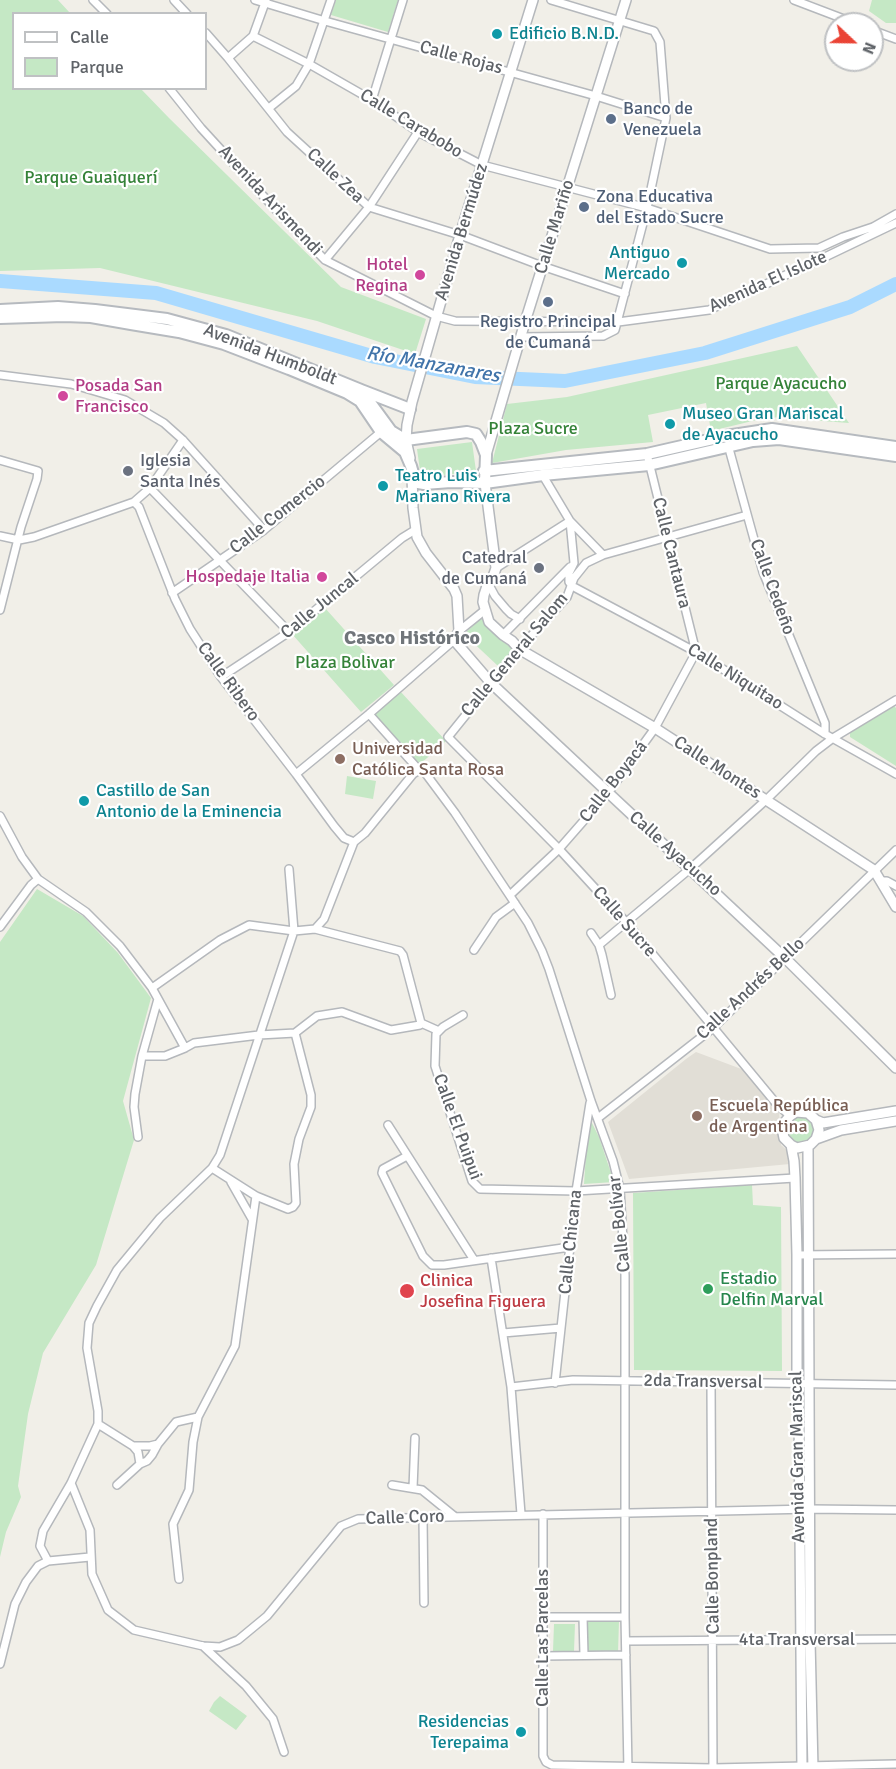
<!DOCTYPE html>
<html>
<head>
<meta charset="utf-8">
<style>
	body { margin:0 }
	#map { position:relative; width:896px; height:1769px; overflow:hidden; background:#f1efe8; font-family:Signika,sans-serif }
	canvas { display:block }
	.legend { position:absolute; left:12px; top:12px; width:195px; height:78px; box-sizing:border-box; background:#fff; border:2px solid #bfc1c3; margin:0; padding:8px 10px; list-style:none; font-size:18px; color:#5f6368 }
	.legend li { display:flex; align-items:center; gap:12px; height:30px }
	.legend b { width:30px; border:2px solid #bfc1c3 }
	.north { position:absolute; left:824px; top:12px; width:60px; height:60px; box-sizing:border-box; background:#fff; border:2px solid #bfc1c3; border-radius:50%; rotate:112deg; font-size:16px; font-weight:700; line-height:24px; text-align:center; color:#5f6368 }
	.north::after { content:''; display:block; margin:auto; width:21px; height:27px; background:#ea4335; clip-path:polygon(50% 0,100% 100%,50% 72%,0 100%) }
</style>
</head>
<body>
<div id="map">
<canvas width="896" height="1769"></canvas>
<ul class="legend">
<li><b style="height:8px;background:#fff"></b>Calle</li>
<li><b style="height:16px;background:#c5e8c5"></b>Parque</li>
</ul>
<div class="north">N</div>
</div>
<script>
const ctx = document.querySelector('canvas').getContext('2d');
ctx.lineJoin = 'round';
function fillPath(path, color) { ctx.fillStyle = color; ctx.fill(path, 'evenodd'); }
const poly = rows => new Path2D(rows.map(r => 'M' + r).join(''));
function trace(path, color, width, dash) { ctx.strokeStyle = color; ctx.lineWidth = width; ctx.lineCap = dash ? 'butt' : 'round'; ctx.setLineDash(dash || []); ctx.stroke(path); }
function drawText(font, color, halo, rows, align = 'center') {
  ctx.font = font + ' Signika,sans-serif'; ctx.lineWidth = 4.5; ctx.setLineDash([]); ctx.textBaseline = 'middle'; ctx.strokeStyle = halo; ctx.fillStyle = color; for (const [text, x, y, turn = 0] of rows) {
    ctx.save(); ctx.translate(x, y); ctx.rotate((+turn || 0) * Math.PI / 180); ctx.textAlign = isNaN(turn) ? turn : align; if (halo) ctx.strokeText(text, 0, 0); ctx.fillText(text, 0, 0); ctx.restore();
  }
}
fillPath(poly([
	[696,1052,744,1070,779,1110,781,1145,789,1152,790,1164,629,1179,608,1122,686,1059]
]), '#e1ded6');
fillPath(poly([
	[0,0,58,0,70,13,14,14,14,88,141,89,169,118,341,287,426,319,415,354,317,321,100,268,0,271],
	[336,0,398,0,388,32,331,15],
	[872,0,896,0,896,23,886,23,869,11],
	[797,346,849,423,769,417,711,431,706,403,648,415,653,442,566,450,492,463,507,404,567,397],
	[472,442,476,471,421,478,417,449],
	[325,608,394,685,361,712,292,634],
	[485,615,518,646,498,666,464,634],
	[400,691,446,741,417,767,373,716],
	[894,706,896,708,896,766,850,737,850,732],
	[347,776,376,781,373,799,345,794],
	[37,889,83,916,118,953,151,998,123,1101,134,1140,96,1265,43,1353,28,1414,18,1486,21,1497,6,1532,0,1557,0,942],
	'787 1130a14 14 0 1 1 28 0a14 14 0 1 1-28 0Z',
	[588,1123,592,1123,599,1137,614,1182,584,1184],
	[752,1185,753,1205,781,1207,782,1371,634,1370,633,1193],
	[588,1621,619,1621,618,1653,588,1652],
	[554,1624,575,1624,574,1651,553,1651],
	[220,1696,247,1716,236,1730,209,1711,214,1702]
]), '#c5e8c5');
trace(poly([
	[0,281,156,293,375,357,475,377,565,381,705,353,850,307,896,284]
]), '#aadaff', 14);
const minor = poly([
	[93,0,107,14],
	[174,0,187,14],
	[255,0,325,21,596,96,666,118],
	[794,0,857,24],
	[872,30,896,39],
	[206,33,228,58,287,132,369,207,460,235,542,266,625,294],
	[253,36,309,64,372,100,418,132,482,165,647,208,770,249,819,248,843,237,873,227,896,214],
	[228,58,253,36,266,0],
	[169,88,201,128,278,212,325,260,436,316,455,321,618,322,709,310,823,258,896,223],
	[372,100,403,0],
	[269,108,296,86,309,64,331,0],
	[325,260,369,207,418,132],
	[521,337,603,336,615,330,647,208,666,118,660,42,654,31,551,0],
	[0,375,71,384,125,400,164,423,183,440,264,530],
	[728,445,763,572,825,723,825,734],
	[0,460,38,471,37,479,21,527,0,610],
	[542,474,570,521,603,555],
	[150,488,289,632],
	[134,502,139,507,175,599,190,629,221,677,296,774,334,826,344,838,354,842],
	[747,515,603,555,586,563,574,578,567,597,519,649,448,737,559,849,626,922,775,1102,790,1116],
	[0,536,19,540,34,537,134,502,150,488,183,440],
	[496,568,570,521,574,563,569,573,569,582,572,586,696,652,825,734,896,774],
	[488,583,495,596,506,609,511,614,520,619],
	[172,593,264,530,381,432],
	[459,631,485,610],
	[503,635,570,567],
	[221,677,289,632,402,538,415,530],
	[369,714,419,770,423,770,455,813,528,923,542,951,549,969,591,1101,613,1161,620,1189,625,1275,625,1617,628,1769],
	[296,774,369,714,454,640],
	[0,816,22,857,38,879,86,912,120,946,152,988,185,1048],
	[881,881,887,881,896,886],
	[510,895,559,849,608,793,655,728,696,652,647,454],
	[0,927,31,885,38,879],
	[315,929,324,919,354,842,365,833,413,774,419,770],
	[591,933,599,945,602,955,611,995],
	[599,945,691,868,766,800,816,751,833,738,896,700],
	[474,950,496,917,515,903],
	[152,988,220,940,249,925,294,931,315,929,400,951,403,955,421,1023],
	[463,1015,443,1027,436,1034,435,1066,472,1181,480,1189,576,1191,795,1178],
	[142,1056,165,1056,185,1048,194,1043,259,1035,295,1033,317,1016,342,1012,391,1030,420,1025,421,1023,439,1031],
	[598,1118,713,1028,896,850],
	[388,1125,474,1260],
	[138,1137,134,1107,135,1094,142,1056,158,999],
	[407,1156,383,1169,382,1173,423,1256,432,1265,444,1265,570,1247],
	[212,1168,256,1196,288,1209,293,1207,296,1203,294,1164,299,1139,311,1107,311,1095,295,1033],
	[231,1182,252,1219],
	[797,1255,896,1254],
	[491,1258,511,1387,521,1514],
	[503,1333,561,1328],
	[555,1383,576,1191,590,1103],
	[711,1383,713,1769],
	[511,1387,573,1380,896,1385],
	[98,1424,133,1446,150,1446,158,1444,176,1422,198,1417],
	[133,1446,138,1452,140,1464],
	[71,1483,90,1530,92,1574,108,1610,134,1630,203,1646,220,1647,238,1640,267,1616,341,1526,358,1519,811,1509,896,1510],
	[117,1485,140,1464,147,1461,152,1455,158,1444],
	[392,1485,422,1490,454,1516],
	[413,1488,415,1438],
	[543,1514,543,1756,546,1762,552,1765,713,1768,896,1764],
	[423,1517,424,1603],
	[48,1561,40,1546,43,1531,71,1483,98,1424,98,1411,87,1348,89,1323,97,1306,117,1270,160,1218,212,1168,220,1155,294,931,289,869],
	[179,1579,173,1524,189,1490,193,1442,198,1417,235,1346,256,1196],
	[544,1617,625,1617],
	[583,1617,584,1655],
	[626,1641,896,1639],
	[203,1646,246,1686,273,1719,284,1752],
	[543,1656,626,1655],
	[0,1664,15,1604,26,1582,38,1566,48,1561,90,1557]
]);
const tertiary = poly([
	[486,455,525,322,626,0],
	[410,458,406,440,407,425,412,402,460,235,533,0],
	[412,475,413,508,417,537,426,553,454,589,457,596,459,631,454,640,491,683,786,959,896,1068],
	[485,483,496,568,493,577,488,583,484,595,483,602,489,622,503,635,512,641,519,649,655,728,874,870,896,907],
	[816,1120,819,1130,816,1139,810,1145,797,1148,791,1145,784,1138,783,1133,784,1123,790,1116,796,1112,808,1113,816,1120,823,1123,896,1111],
	[816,1139,841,1130,896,1121],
	[791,1145,794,1161,795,1178,797,1255,797,1383,799,1412,802,1769],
	[808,1147,810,1640,813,1769]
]);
const secondary = poly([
	[0,310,58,307,95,310,167,319,226,335,361,390,391,431,406,440,467,432,476,434,481,442,486,455,485,483],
	[0,318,64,316,91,317,131,324,179,332,224,344,289,369,347,393,360,401,381,432,405,452,411,466,415,480,418,483,424,484,451,482,485,483,543,475,649,465,753,441,779,439,896,456],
	[361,390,410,409],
	[484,471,647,454,726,436,772,429,896,447]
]);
trace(minor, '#b5b8bc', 10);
trace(tertiary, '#b5b8bc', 12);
trace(secondary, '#b6babf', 14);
trace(minor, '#fff', 7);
trace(tertiary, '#fff', 9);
trace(secondary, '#fff', 10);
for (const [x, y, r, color] of [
	[497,34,6,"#0f9aa8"],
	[611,119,6,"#5c6f8a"],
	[584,207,6,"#5c6f8a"],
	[682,263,6,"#0f9aa8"],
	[420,275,6,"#d1479c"],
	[548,302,6,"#5c6f8a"],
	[63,396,6,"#d1479c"],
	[670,424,6,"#0f9aa8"],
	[128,471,6,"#6b7280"],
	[383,486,6,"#0f9aa8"],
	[539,568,6,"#6b7280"],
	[322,577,6,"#d1479c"],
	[340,759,6,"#8d6e63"],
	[84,801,6,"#0f9aa8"],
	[697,1116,6,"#8d6e63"],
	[708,1289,6,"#2e9e5b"],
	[407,1291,8,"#e0444e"],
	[521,1732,6,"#0f9aa8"]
]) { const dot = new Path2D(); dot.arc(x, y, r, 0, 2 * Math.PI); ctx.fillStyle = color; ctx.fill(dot); trace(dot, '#fff', 2); }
drawText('18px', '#0d838f', '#fff', [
	["Edificio B.N.D.",509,34],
	["Antiguo",670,253,"right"],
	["Mercado",670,274,"right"],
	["Museo Gran Mariscal",682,414],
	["de Ayacucho",682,435],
	["Teatro Luis",395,476],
	["Mariano Rivera",395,497],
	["Castillo de San",96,791],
	["Antonio de la Eminencia",96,812],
	["Residencias",509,1722,"right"],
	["Terepaima",509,1743,"right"]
], 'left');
drawText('18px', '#5f6368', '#fff', [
	["Calle Rojas",461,58,15],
	["Calle Carabobo",411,124,31],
	["Calle Zea",335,176,43],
	["Avenida Arismendi",270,201,47],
	["Calle Mariño",555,227,-73],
	["Avenida Bermúdez",462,232,-73],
	["Avenida El Islote",768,282,-24],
	["Avenida Humboldt",270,355,21],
	["Calle Comercio",278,515,-38],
	["Calle Cantaura",671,553,76],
	["Calle Cedeño",772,587,70],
	["Calle Juncal",320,606,-39],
	["Calle General Salom",515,655,-50],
	["Calle Niquitao",735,677,32],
	["Calle Ribero",228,682,54],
	["Calle Montes",717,768,33],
	["Calle Boyacá",614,782,-52],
	["Calle Ayacucho",675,854,42],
	["Calle Sucre",624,922,49],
	["Calle Andrés Bello",751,989,-43],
	["Calle El Puipui",457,1127,70],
	["Calle Bolívar",620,1224,-96],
	["Calle Chicana",571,1242,-84],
	["2da Transversal",703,1382,1],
	["Avenida Gran Mariscal",798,1457,-91],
	["Calle Coro",405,1518,-2],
	["Calle Bonpland",713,1576,-91],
	["Calle Las Parcelas",543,1638,-90],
	["4ta Transversal",797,1640]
]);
drawText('18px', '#4e5e75', '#fff', [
	["Banco de",623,109],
	["Venezuela",623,130],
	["Zona Educativa",596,197],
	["del Estado Sucre",596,218],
	["Registro Principal",548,322,"center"],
	["de Cumaná",548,343,"center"]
], 'left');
drawText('18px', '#348238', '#fff', [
	["Parque Guaiquerí",91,178],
	["Parque Ayacucho",781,384],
	["Plaza Sucre",533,429],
	["Plaza Bolivar",345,663]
]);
drawText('18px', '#b23c85', '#fff', [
	["Hotel",408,265],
	["Regina",408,286],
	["Posada San",75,386,"left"],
	["Francisco",75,407,"left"],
	["Hospedaje Italia",310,577]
], 'right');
drawText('18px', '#5b616d', '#fff', [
	["Iglesia",140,461],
	["Santa Inés",140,482],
	["Catedral",527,558,"right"],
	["de Cumaná",527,579,"right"]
], 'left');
drawText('18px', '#785e54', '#fff', [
	["Universidad",352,749],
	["Católica Santa Rosa",352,770],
	["Escuela República",709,1106],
	["de Argentina",709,1127]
], 'left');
drawText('18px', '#27864d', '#fff', [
	["Estadio",720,1279],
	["Delfin Marval",720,1300]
], 'left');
drawText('18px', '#be3a42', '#fff', [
	["Clinica",420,1281],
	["Josefina Figuera",420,1302]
], 'left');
drawText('italic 20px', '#4174aa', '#fff', [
	["Río Manzanares",433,365,10]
]);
drawText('bold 20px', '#70757a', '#fff', [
	["Casco Histórico",412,639]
]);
</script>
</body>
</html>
